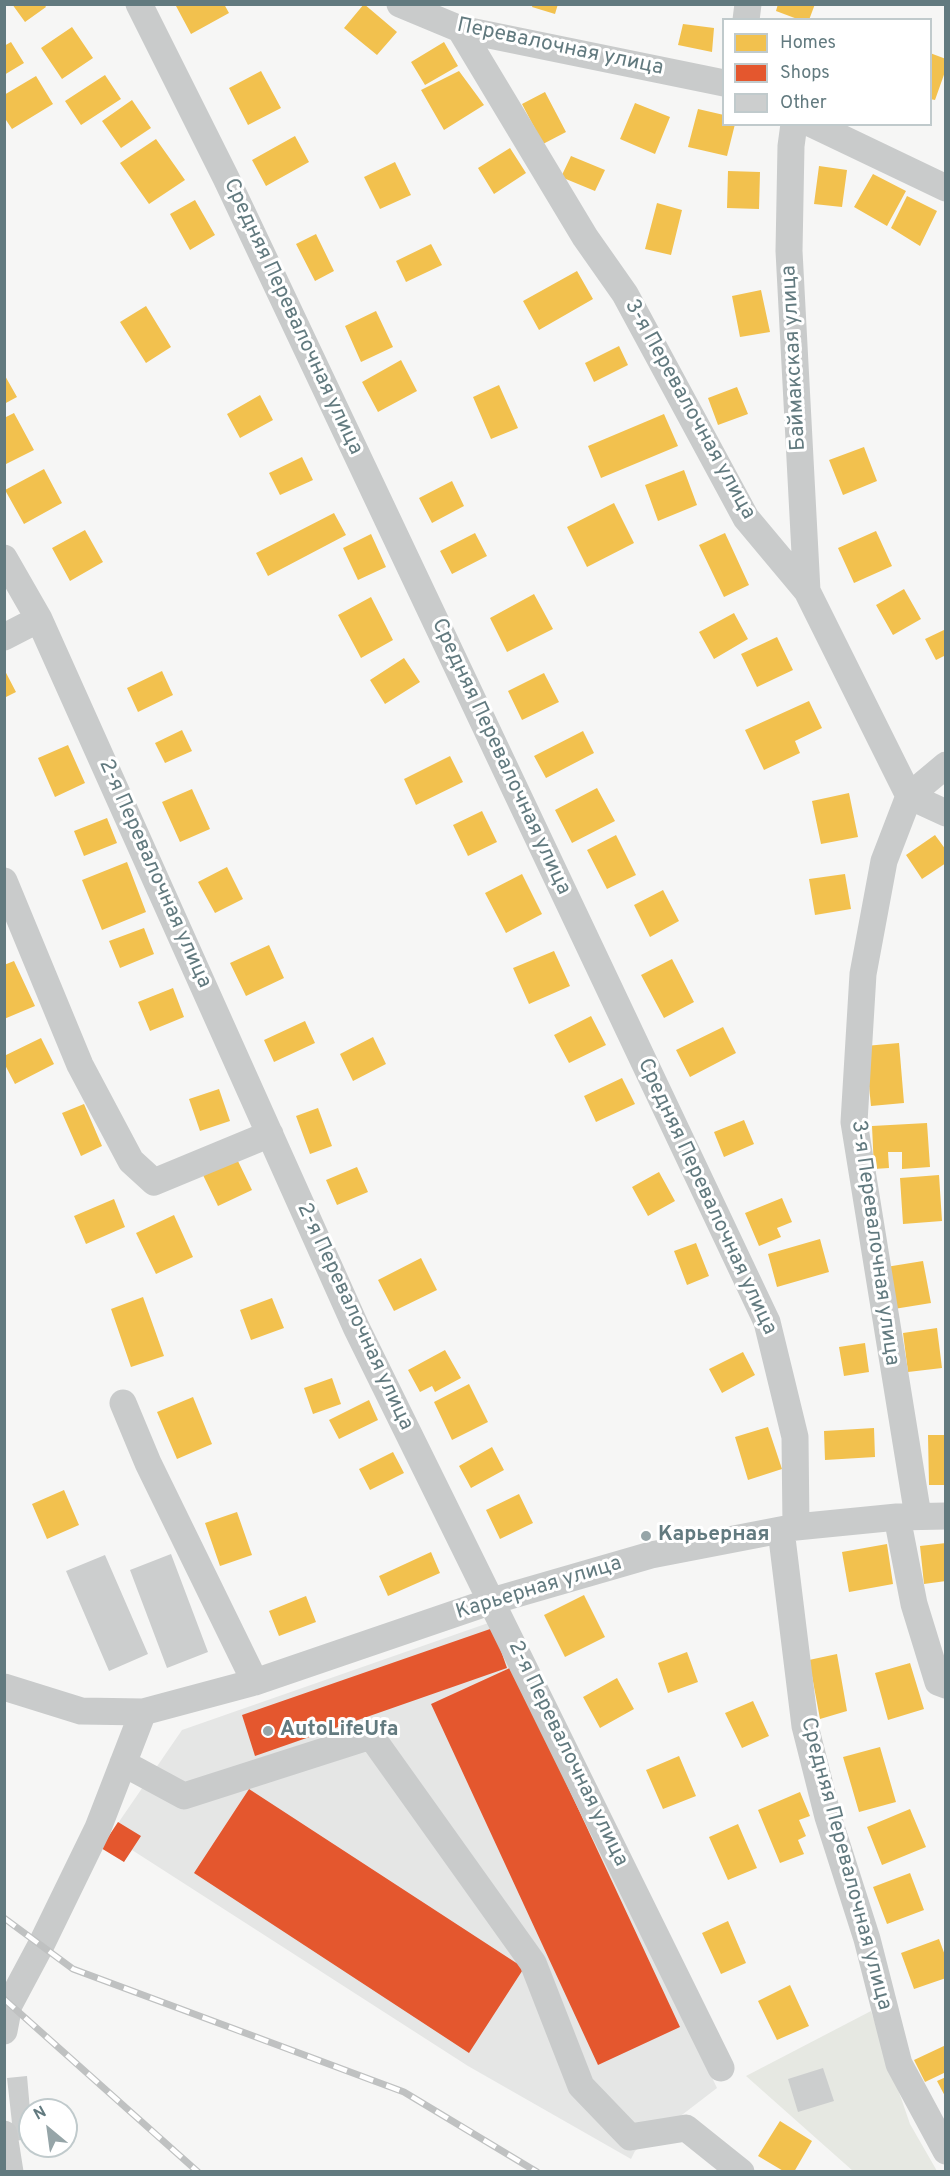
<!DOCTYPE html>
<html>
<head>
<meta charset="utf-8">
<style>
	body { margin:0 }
	#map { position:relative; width:950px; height:2176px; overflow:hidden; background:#f6f6f5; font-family:Overpass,sans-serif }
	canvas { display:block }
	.frame { position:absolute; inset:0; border:6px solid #627a7f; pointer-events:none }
	.legend { position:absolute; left:722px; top:18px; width:210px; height:108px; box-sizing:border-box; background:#fff; border:2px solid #c0cacc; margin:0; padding:8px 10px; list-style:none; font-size:18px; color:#627a7f }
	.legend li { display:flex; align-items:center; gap:12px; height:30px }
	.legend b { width:30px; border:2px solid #c0cacc }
	.north { position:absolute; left:18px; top:2098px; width:60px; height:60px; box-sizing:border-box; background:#fff; border:2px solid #c0cacc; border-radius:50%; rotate:331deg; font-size:16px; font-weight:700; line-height:24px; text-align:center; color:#627a7f }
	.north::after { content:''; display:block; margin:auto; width:21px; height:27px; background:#96a5a8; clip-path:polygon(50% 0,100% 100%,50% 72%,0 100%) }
</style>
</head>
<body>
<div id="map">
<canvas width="950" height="2176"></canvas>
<div class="frame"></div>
<ul class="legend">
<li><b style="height:16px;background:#f2c14e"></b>Homes</li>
<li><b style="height:16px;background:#e4572e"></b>Shops</li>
<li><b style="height:16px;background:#cccece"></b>Other</li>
</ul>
<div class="north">N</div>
</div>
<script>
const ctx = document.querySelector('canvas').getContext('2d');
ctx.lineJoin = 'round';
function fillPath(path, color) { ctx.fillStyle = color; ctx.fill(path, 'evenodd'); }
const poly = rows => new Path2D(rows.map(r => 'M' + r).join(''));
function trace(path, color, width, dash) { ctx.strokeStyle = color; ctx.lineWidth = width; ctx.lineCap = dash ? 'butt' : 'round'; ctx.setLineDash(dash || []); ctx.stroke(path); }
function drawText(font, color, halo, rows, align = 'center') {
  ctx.font = font + ' Overpass,sans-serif'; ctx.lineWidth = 6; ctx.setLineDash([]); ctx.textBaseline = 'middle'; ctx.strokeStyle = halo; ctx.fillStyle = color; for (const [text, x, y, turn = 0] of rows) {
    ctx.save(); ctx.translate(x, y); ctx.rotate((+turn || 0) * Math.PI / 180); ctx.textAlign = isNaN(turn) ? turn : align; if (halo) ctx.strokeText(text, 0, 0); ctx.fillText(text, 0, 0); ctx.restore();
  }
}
fillPath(poly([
	[494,1621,717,2088,635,2151,631,2159,468,2066,132,1850,124,1862,101,1848,182,1730]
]), '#e5e6e5');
fillPath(poly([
	[871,2011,910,2124,937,2171,853,2171,746,2076]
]), '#e6e8e2');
fillPath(poly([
	[12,4,44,4,46,7,25,22],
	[180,4,224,4,229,13,191,34,176,6],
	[364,4,397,32,377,55,344,28],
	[533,4,558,4,555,14,532,7],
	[778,4,815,4,809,20,800,20,776,11],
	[683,24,714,28,712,52,678,45],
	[72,27,93,58,62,79,41,48],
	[11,42,24,63,4,75,4,46],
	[444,42,458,66,425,85,411,62],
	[930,53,946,59,946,69,935,100,930,99],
	[261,71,281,108,248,125,229,88],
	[459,71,484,105,444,130,421,90],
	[105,75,121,99,81,125,65,101],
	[36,76,53,104,12,129,4,117,4,95],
	[545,92,566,132,543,144,522,104],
	[132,100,151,128,121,148,102,121],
	[635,103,670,117,655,154,620,139],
	[698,109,724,115,724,124,735,124,727,156,688,147],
	[295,136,309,162,266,186,252,160],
	[156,139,185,180,149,204,120,163],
	[510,148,526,173,494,194,478,168],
	[571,156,605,170,595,191,561,177],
	[395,162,411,195,380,209,364,177],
	[819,166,847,170,842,207,814,204],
	[728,171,760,172,759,209,727,208],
	[873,174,906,191,887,226,854,207],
	[907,196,937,211,920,246,891,228],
	[195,200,215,235,190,250,170,214],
	[657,203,682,210,671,255,645,249],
	[316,234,334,271,315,281,296,244],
	[431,244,442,265,406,282,396,261],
	[577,271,593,299,539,330,523,301],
	[761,290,770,332,740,337,732,296],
	[146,306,171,347,146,363,120,322],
	[376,311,393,347,361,362,345,326],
	[619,346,628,365,594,382,585,363],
	[401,360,417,391,378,412,362,382],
	[4,374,17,397,4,404],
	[499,385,518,428,491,439,473,397],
	[737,387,748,414,718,425,708,398],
	[260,395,273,420,240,438,227,414],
	[14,413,34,450,4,465,4,418],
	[664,414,678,446,601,478,588,446],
	[864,447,877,481,843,495,829,460],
	[302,457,313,480,280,495,269,473],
	[44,469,62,503,24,524,5,490],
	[684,470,697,505,658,521,645,485],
	[452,481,464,506,432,523,419,498],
	[614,503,634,543,587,567,567,527],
	[334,513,346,535,268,576,256,553],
	[85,530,103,562,70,581,52,548],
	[876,531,892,566,854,583,838,548],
	[475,533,487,556,452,574,440,551],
	[725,533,749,585,724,597,699,545],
	[371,534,386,567,358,580,343,548],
	[904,589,921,619,893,635,876,605],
	[534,594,553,629,507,652,490,618],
	[371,597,393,640,361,658,338,615],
	[734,613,748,639,714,659,699,632],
	[946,629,946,655,936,660,925,639],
	[777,637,793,670,757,687,741,654],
	[404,658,420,682,385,704,370,680],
	[4,669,16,692,4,698],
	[162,671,173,695,138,712,127,688],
	[544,673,559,702,522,720,508,691],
	[809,701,822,728,795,741,800,753,764,770,745,730],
	[182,730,192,751,165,763,155,743],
	[583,731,594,753,546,778,534,756],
	[68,745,85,783,55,797,38,758],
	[450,756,463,782,416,805,404,779],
	[597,788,615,821,572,843,555,810],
	[192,789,210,829,180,842,162,802],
	[849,793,858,837,821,844,812,801],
	[482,811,497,842,468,856,453,825],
	[107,818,117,843,84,856,74,831],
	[616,835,636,875,607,889,587,850],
	[935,835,946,850,946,863,922,879,906,855],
	[127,862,146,912,102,930,82,880],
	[227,867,243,899,215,913,198,882],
	[522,874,542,914,506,933,485,893],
	[845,874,851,909,815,915,809,879],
	[663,890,679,921,650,937,634,905],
	[144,928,154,954,120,968,109,941],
	[269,945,284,978,246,996,230,963],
	[554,951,570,986,529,1004,513,968],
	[672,959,694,1002,664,1018,641,975],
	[14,961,35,1006,4,1019,4,965],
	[173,988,184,1017,150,1031,138,1002],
	[591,1016,606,1045,569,1063,554,1035],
	[305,1021,315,1043,274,1062,264,1040],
	[723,1027,736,1053,690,1077,676,1050],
	[373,1037,386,1064,353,1081,340,1054],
	[41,1038,54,1064,15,1084,4,1063,4,1056],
	[899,1043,904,1103,871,1106,865,1046],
	[622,1078,635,1104,596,1122,584,1096],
	[219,1089,230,1121,200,1131,189,1099],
	[84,1104,102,1146,81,1156,62,1113],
	[318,1108,332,1146,310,1154,296,1116],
	[744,1120,754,1144,724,1157,714,1132],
	[927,1123,930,1167,902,1169,902,1152,888,1152,889,1168,874,1169,872,1126],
	[236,1157,252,1190,218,1206,202,1173],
	[357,1167,368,1192,337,1205,326,1180],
	[659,1172,675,1201,648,1216,632,1187],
	[939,1175,942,1221,903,1224,900,1178],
	[782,1198,792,1222,777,1228,781,1237,759,1246,745,1213],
	[114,1199,125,1227,86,1244,74,1216],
	[174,1215,193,1257,156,1274,136,1233],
	[820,1239,829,1272,777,1287,768,1254],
	[696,1243,709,1276,687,1285,674,1251],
	[421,1258,437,1290,394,1311,378,1280],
	[923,1261,931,1303,894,1309,886,1267],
	[143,1297,164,1356,131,1367,111,1309],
	[272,1298,284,1328,251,1340,240,1310],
	[937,1328,942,1368,908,1372,903,1333],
	[865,1343,869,1372,844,1376,839,1347],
	[445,1350,461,1378,435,1392,432,1386,420,1392,408,1370],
	[743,1352,755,1375,722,1393,709,1369],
	[332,1378,341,1404,313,1414,304,1388],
	[469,1384,488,1422,452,1440,434,1402],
	[193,1397,212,1444,177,1459,157,1412],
	[369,1400,378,1420,339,1439,329,1420],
	[768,1427,782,1469,748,1480,735,1437],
	[874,1428,875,1457,825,1460,824,1431],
	[928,1435,946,1435,946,1485,929,1485],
	[492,1447,504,1470,471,1488,459,1466],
	[393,1452,404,1473,370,1490,359,1469],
	[64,1490,79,1525,47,1539,32,1504],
	[519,1494,533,1523,500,1539,486,1510],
	[237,1512,252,1555,220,1566,205,1523],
	[946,1543,946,1581,924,1584,920,1546],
	[887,1544,893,1584,849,1592,842,1552],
	[431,1552,440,1573,388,1596,379,1576],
	[584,1595,605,1637,565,1657,544,1615],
	[306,1596,316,1622,279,1636,269,1611],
	[687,1652,698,1682,668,1693,658,1663],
	[837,1654,847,1711,820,1719,809,1660],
	[910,1663,924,1709,888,1720,875,1673],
	[617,1678,634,1709,600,1728,583,1697],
	[753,1701,769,1736,742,1748,725,1713],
	[880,1747,896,1802,859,1812,843,1757],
	[679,1756,696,1796,663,1809,646,1770],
	[800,1792,810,1816,799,1820,806,1836,798,1840,804,1854,780,1863,758,1810],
	[910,1809,926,1847,882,1865,867,1827],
	[738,1824,757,1868,728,1880,709,1837],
	[910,1873,924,1910,887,1924,873,1887],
	[728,1921,746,1963,721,1974,702,1933],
	[939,1939,946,1958,946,1978,914,1989,901,1953],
	[790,1985,809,2026,777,2040,758,2001],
	[946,2045,946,2072,925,2082,914,2060],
	[946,2077,946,2098,937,2081],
	[780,2121,812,2141,794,2172,785,2172,758,2156]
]), '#f2c14e');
fillPath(poly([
	[493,1628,507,1668,255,1756,242,1715],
	[512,1667,680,2027,598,2065,431,1704],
	[249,1789,524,1968,469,2053,194,1873],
	[118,1822,141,1836,124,1862,101,1848]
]), '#e4572e');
fillPath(poly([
	[171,1554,208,1652,167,1668,130,1570],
	[105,1555,148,1654,109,1671,66,1571],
	[823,2068,834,2101,798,2112,788,2079],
	[27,2076,30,2110,30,2139,14,2141,7,2078]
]), '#cccece');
trace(poly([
	[139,4,226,178,767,1322,795,1437,796,1527],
	[400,4,460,29,724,83],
	[746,20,748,4],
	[460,29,585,237,625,294,746,518,807,591,909,796,946,813],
	[794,124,791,146,789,251,807,591],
	[812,124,946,188],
	[4,558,39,619,356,1327,721,2068],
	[4,637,39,619],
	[4,881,80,1065,131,1161,154,1182,270,1134],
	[123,1403,148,1463,255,1682],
	[918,1516,854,1122,863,974,884,861,909,796,946,765],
	[897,1517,914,1604,938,1682,946,1685],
	[781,1530,805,1726,828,1817,867,1939,899,2064,946,2151],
	[4,1687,81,1711,143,1712,255,1682,492,1601,651,1555,796,1527,897,1517,946,1516],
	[123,1763,184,1796,371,1736,533,1963,581,2086,630,2137,686,2128,741,2172],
	[4,2031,9,2005,41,1945,98,1828,143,1712],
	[4,2134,10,2172]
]), '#c9cbcb', 27);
const rail = poly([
	[4,1918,73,1969,404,2092,537,2172],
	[4,1999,198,2172]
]);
trace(rail, '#bfc1c1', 7);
trace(rail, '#fff', 4.5, [14]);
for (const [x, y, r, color] of [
	[646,1536,6,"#96a5a8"],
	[268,1731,6,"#96a5a8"]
]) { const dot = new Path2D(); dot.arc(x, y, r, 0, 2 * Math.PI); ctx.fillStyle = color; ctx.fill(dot); trace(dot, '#fff', 2); }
drawText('21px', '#627a7f', '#fff', [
	["Перевалочная улица",560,48,12],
	["Средняя Перевалочная улица",292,317,65],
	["Баймакская улица",795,358,-93],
	["3-я Перевалочная улица",689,410,61],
	["Средняя Перевалочная улица",500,757,65],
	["2-я Перевалочная улица",154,874,66],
	["Средняя Перевалочная улица",706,1197,65],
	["3-я Перевалочная улица",874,1243,82],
	["2-я Перевалочная улица",354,1317,65],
	["Карьерная улица",539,1589,-17],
	["2-я Перевалочная улица",567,1754,64],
	["Средняя Перевалочная улица",845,1864,75]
]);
drawText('bold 21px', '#627a7f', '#fff', [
	["Карьерная",658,1536],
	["AutoLifeUfa",280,1731]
], 'left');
</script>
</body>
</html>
